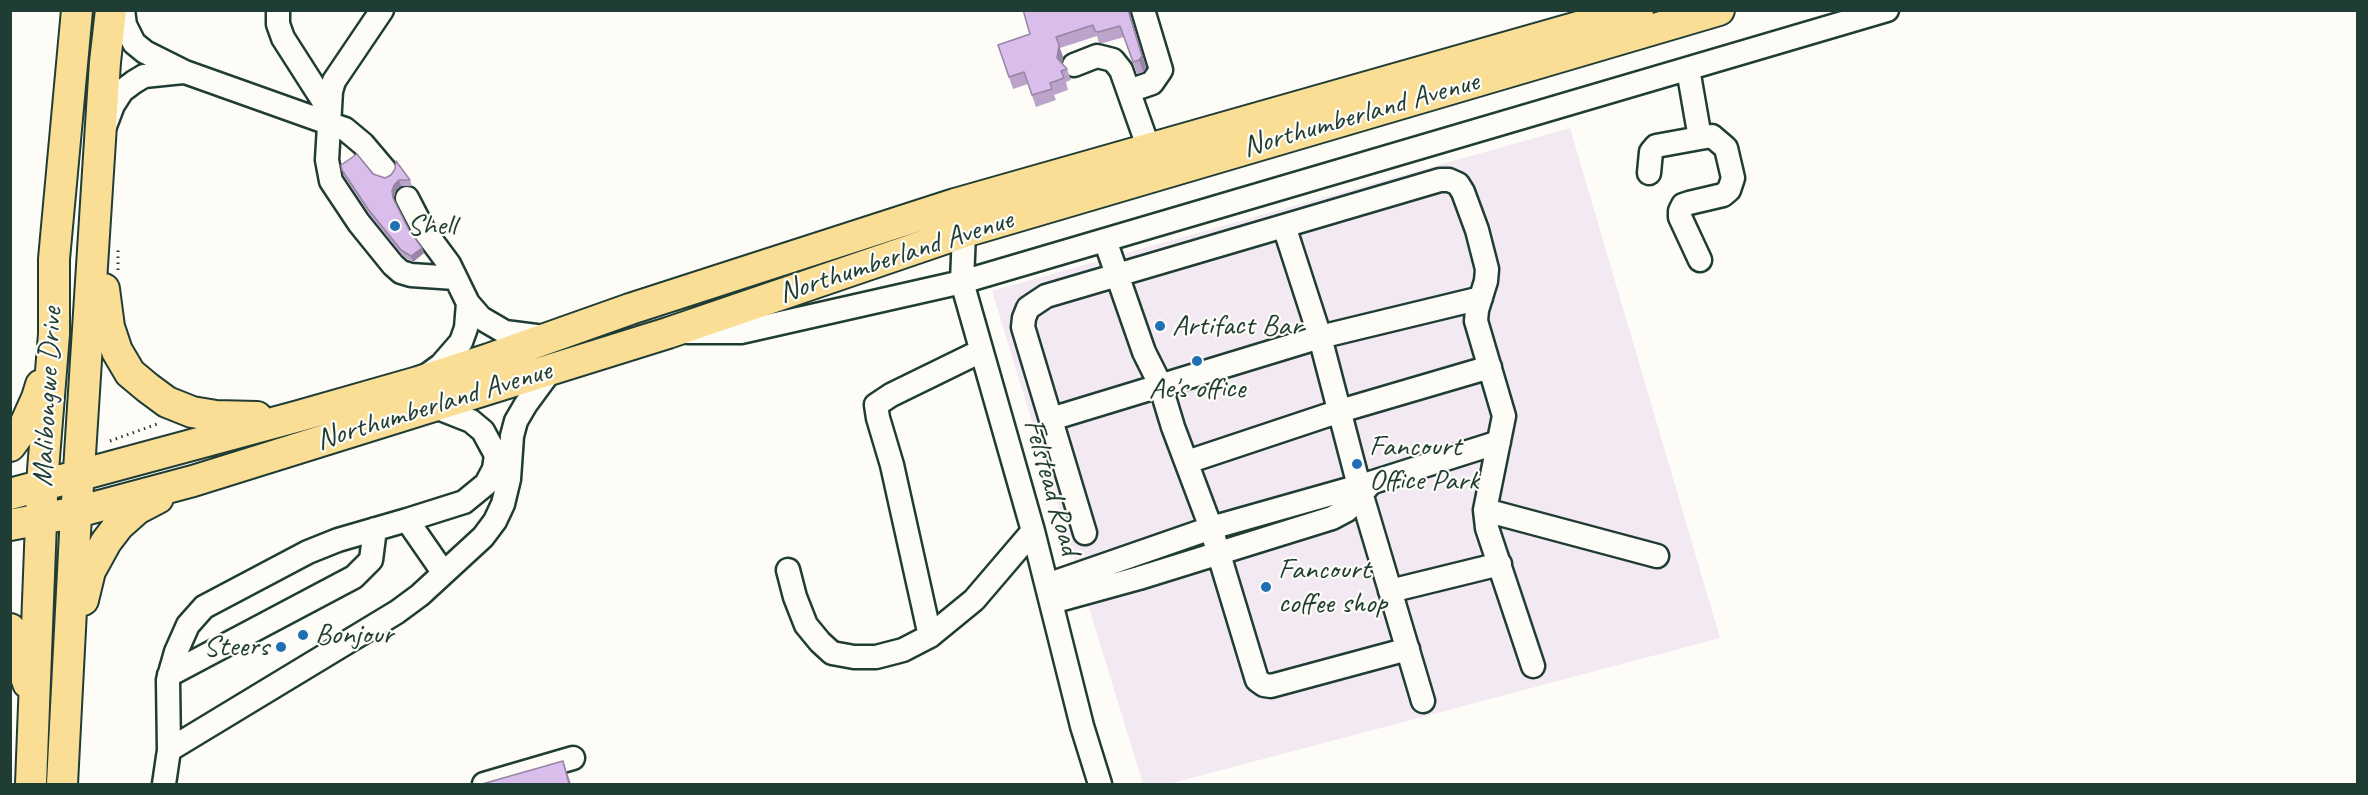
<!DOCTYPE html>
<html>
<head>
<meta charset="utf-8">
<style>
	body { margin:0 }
	#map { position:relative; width:2368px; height:795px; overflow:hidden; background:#fdfcf7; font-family:Caveat,sans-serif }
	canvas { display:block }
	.frame { position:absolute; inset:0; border:12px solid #1f3d34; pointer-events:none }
</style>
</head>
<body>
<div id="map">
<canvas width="2368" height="795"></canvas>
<div class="frame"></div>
</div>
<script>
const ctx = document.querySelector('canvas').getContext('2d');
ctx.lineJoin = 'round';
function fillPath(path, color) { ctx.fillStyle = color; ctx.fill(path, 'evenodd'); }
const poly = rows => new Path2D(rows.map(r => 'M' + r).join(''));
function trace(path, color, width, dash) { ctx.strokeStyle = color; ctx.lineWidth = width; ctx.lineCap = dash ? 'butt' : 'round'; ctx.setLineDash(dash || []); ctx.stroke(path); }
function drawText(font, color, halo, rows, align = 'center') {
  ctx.font = font + ' Caveat,sans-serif'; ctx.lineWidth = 4.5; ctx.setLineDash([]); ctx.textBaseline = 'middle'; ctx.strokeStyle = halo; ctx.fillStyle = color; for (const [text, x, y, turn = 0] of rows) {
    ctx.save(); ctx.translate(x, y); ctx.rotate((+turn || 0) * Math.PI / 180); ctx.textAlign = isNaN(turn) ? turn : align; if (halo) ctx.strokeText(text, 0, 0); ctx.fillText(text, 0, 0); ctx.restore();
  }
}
fillPath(poly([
	[1570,128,1720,638,1169,784,1143,784,992,291]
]), '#f2e9f3');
const minor = poly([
	[123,10,125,25,134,43,145,52,185,72,345,129,363,144,385,170],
	[278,10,278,24,283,38,322,99,328,115],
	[382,10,334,81,331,91,327,160,331,181,359,223,393,265,401,272,411,275,455,278],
	[1074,65,1097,56,1113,60,1121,70,1149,149],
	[1129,91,1152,83,1161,70,1143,10],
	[105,126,113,105,122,91,134,82,144,76,183,72],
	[1649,173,1651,152,1656,146,1700,138,1688,69],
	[407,198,423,229,449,264,468,303,481,318,505,332,544,337],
	[960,220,964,232,962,282,1033,531,1082,726,1100,784],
	[1284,226,1320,337,1359,486,1423,701],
	[1105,240,1144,352,1160,384,1173,427,1211,528,1257,680,1264,685,1271,686,1408,649],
	[1700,260,1680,217,1680,211,1683,205,1689,203,1723,195,1729,190,1733,178,1726,148,1712,136,1700,138],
	[688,332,741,332,962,282,1887,10],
	[426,376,441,365,461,342,466,328,468,303],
	[1051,419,1320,337,1481,298],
	[1187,462,1340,411,1490,367],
	[1485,510,1657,556],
	[407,520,464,502,486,484,494,469,496,455,483,431,471,421,433,406],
	[1085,533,1023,327,1024,318,1028,308,1046,296,1440,180,1449,180,1458,184,1463,192,1477,230,1487,269,1486,281,1477,310,1476,321,1504,416,1485,510,1487,528,1533,666],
	[788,570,795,597,806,625,820,642,832,653,854,657,876,657,903,650,930,636,974,600,1033,531],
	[1047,585,1211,528,1370,483,1499,442],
	[1390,591,1500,564],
	[1052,602,1139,578,1332,518,1347,510,1370,484],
	[930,636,892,465,878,418,876,405,891,395,981,351],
	[169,675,354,577,371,560,375,529],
	[169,750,397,612,420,595,483,537,495,521,503,504,509,479,512,436,516,421,526,404,551,370],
	[164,784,169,750,168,680,176,652,188,625,204,607,308,552,338,540,407,520,443,572],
	[484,784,573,758]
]);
const major = poly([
	[104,289,109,327,117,351,130,373,148,388,167,402,192,412,216,416,257,417],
	[10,446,24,427,37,398,41,385],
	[10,494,299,416,418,382,489,359,630,309,955,204,1638,10],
	[10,525,77,512,193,481,668,333,964,232,1719,10],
	[83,600,90,571,106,542,119,525,137,509,158,498],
	[10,629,28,683],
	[31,784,43,470,54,334,54,259,77,10],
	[62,784,75,533,105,62,111,10]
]);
trace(minor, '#1f3d34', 27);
trace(major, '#1f3d34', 34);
trace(poly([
	[118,270,118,250],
	[110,441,160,423]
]), '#1f3d34', 3, [1.5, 4.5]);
trace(minor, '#fdfcf7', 22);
trace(major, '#fbde96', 30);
fillPath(poly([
	[1130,14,1146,68,1143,72,1137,74,1124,37,1103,43,1099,43,1097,36,1060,48,1063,57,1062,64,1067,69,1071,80,1066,82,1068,90,1054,95,1056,100,1036,107,1028,84,1013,89,998,45,1030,34],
	[342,170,373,174,385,178,410,180,412,186,401,186,396,190,394,197,394,201,409,230,422,248,424,253,413,262,403,256,370,215,344,176]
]), '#bba3ca');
fillPath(poly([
	[1128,10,1131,10,1130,14,1146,68,1143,72,1139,60],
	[1056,37,1063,57,1061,69,1057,58],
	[399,180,401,186,396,190,394,197,395,204,392,191,394,185],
	[422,248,424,253,413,262,411,256],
	[563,761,571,784,569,784]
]), '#9884a4');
const building = poly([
	[1023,10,1128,10,1142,56,1139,60,1133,62,1120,26,1098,32,1095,31,1093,25,1056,37,1059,45,1057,58,1067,69,1061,71,1064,78,1050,83,1052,89,1032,95,1024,72,1009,77,998,45,1030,34,1023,10],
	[357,154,373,174,385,178,391,175,395,169,396,161,410,180,399,180,394,185,392,191,393,198,409,230,422,248,411,256,401,250,368,209,342,170,341,165,357,154],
	[563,761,569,784,482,784,563,761]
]);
fillPath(building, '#d9bdeb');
trace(building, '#9884a4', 1.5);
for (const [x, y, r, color] of [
	[395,226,6,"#1f6fb2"],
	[1160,326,6,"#1f6fb2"],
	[1197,361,6,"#1f6fb2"],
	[1357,464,6,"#1f6fb2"],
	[1266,587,6,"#1f6fb2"],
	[303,635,6,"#1f6fb2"],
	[281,647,6,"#1f6fb2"]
]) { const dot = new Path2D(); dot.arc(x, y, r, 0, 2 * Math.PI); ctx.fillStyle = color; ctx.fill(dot); trace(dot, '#fdfcf7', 2); }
drawText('30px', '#1f3d34', '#fdfcf7', [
	["Northumberland Avenue",1361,115,-16],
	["Northumberland Avenue",896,257,-18],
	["Malibongwe Drive",48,397,-87],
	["Northumberland Avenue",434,406,-17],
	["Felstead Road",1051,487,74]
]);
drawText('30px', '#1f3d34', '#fdfcf7', [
	["Shell",407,226],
	["Artifact Bar",1172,326],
	["Ae's office",1197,389,"center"],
	["Fancourt",1369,447],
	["Office Park",1369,481],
	["Fancourt",1278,570],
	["coffee shop",1278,604],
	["Bonjour",315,635],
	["Steers",269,647,"right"]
], 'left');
</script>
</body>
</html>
